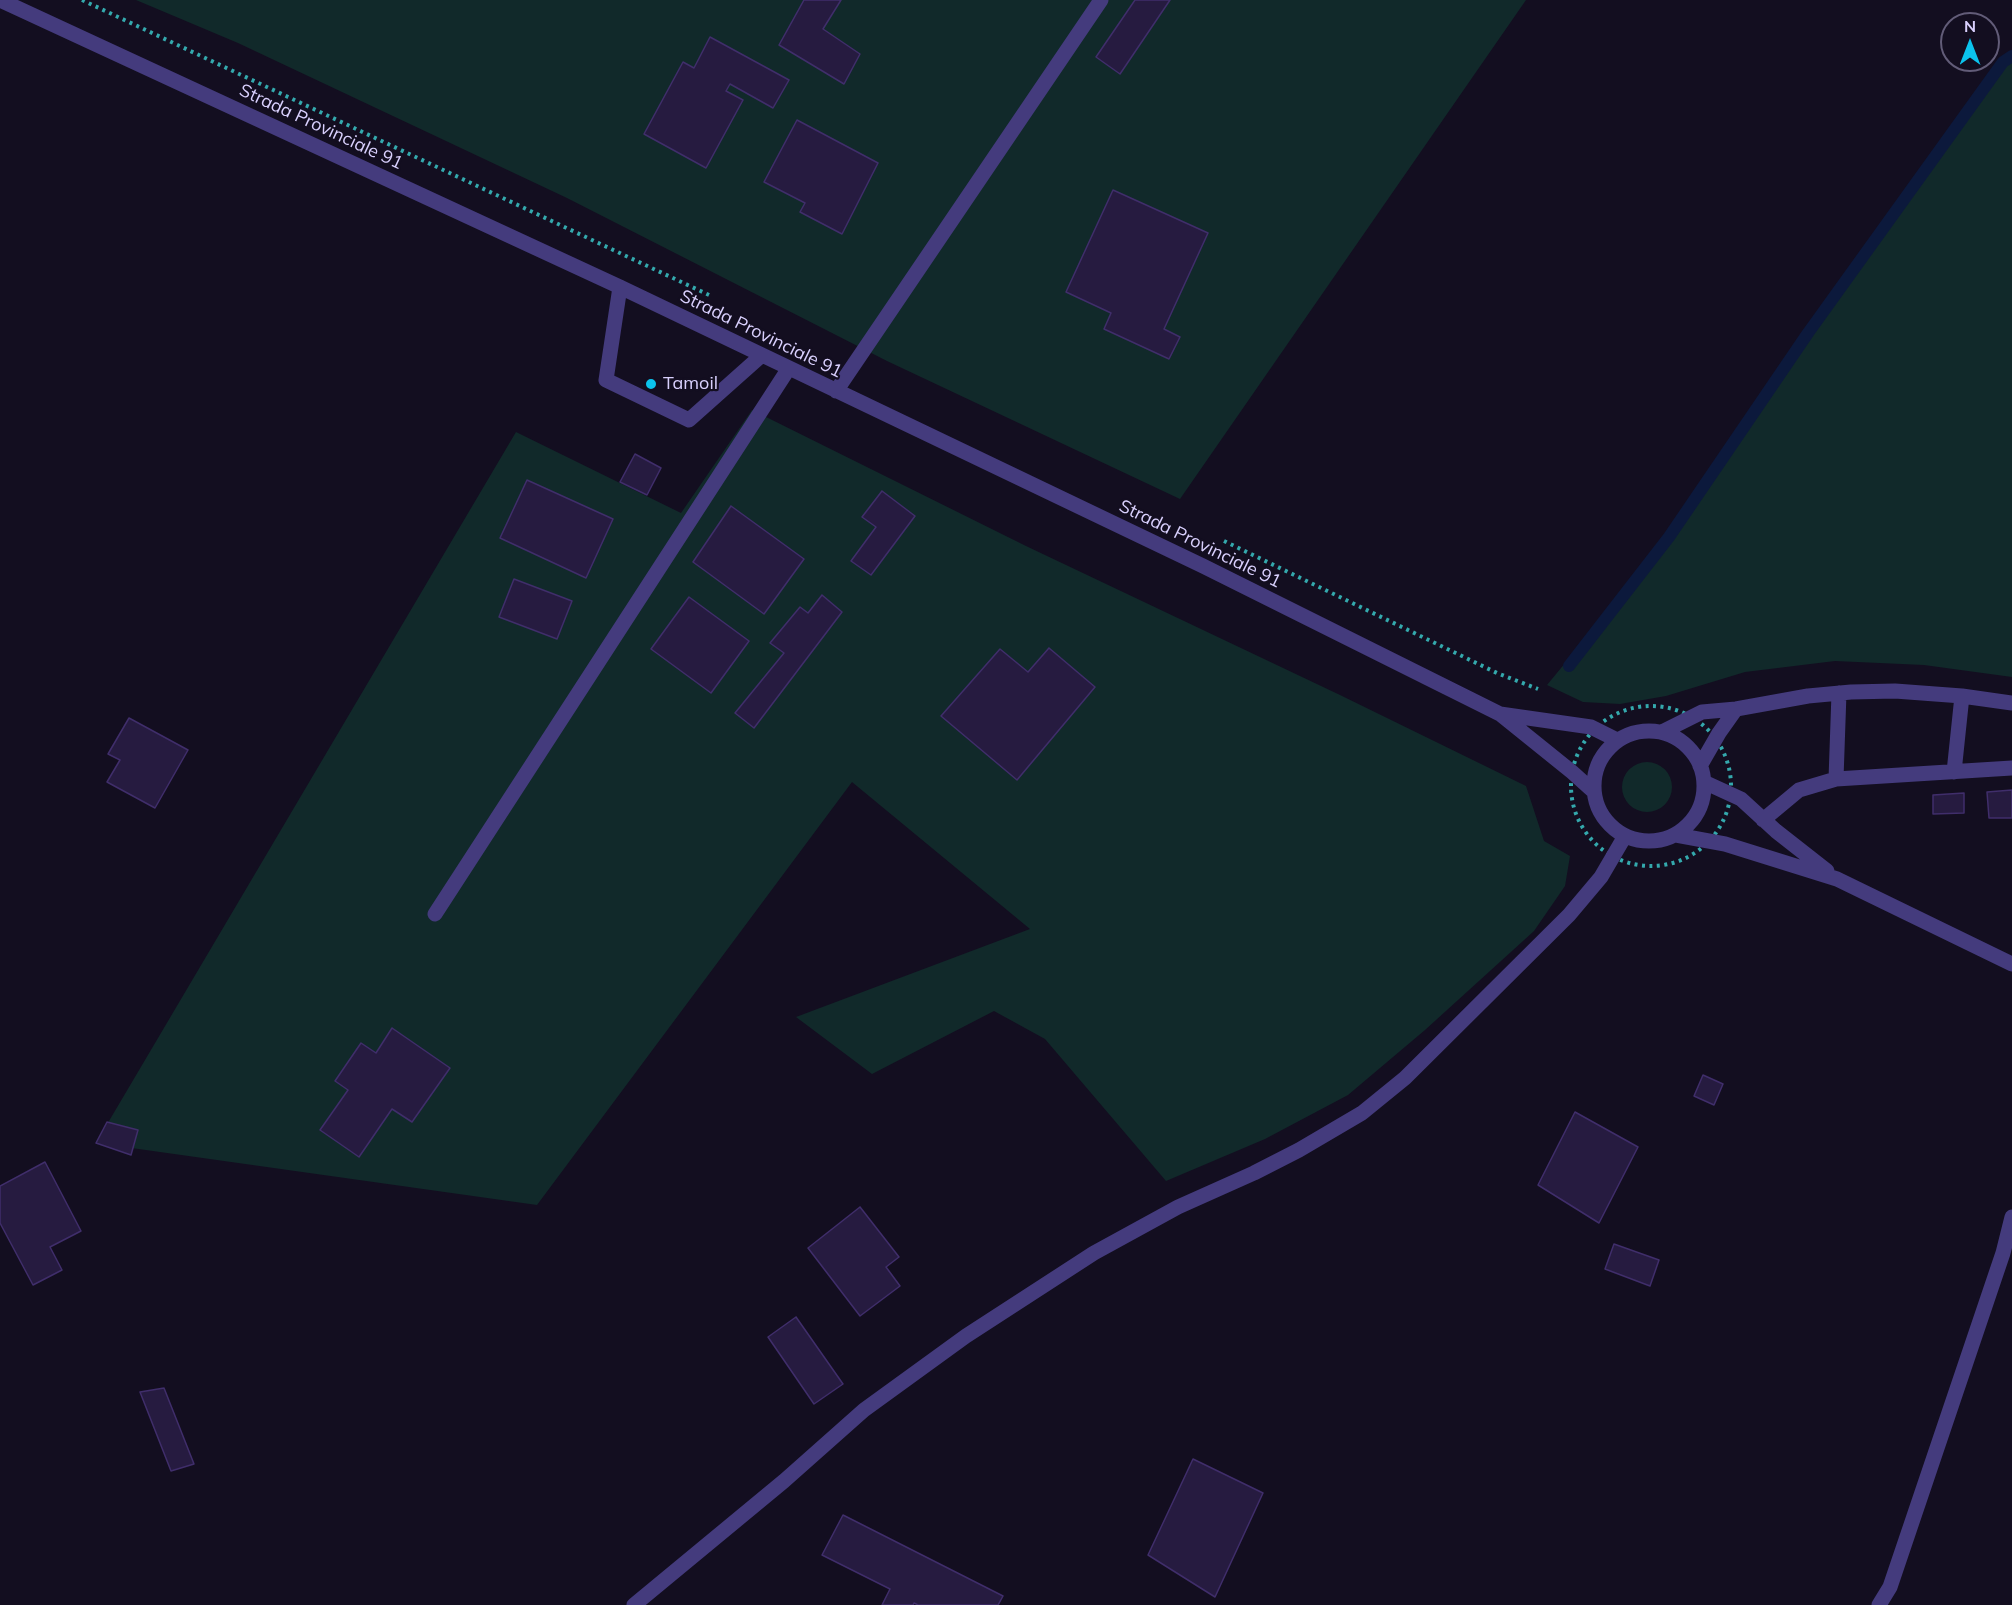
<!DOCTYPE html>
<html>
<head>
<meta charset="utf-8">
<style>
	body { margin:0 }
	#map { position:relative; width:2012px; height:1605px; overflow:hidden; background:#130e20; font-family:Mulish,sans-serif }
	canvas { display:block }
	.north { position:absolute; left:1940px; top:12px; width:60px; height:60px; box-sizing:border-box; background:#130e20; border:2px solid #625c78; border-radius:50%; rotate:0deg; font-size:16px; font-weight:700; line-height:24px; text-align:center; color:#d9d0fd }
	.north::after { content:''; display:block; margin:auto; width:21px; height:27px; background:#0bc3ed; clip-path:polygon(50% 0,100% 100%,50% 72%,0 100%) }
</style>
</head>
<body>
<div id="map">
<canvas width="2012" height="1605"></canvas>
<div class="north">N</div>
</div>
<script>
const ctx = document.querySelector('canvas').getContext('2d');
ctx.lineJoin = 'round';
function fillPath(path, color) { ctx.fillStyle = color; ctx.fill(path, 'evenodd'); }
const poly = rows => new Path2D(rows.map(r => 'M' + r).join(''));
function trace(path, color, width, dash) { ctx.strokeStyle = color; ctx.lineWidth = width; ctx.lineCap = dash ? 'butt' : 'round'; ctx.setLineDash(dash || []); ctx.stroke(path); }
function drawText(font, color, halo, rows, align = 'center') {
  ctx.font = font + ' Mulish,sans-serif'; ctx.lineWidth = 4.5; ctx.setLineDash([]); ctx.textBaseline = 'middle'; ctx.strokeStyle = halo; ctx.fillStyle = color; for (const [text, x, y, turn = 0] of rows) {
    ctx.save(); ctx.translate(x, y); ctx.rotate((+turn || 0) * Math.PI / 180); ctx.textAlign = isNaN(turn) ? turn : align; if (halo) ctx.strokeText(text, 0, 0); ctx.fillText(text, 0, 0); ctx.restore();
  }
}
fillPath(poly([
	[136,0,1526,0,1180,499,887,361,567,198,238,43],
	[2012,56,2012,677,1924,665,1835,661,1745,672,1666,696,1620,704,1583,702,1547,685,1669,537,1808,333,2003,62],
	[752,410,1026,546,1340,695,1526,786,1544,841,1570,856,1565,886,1534,931,1425,1030,1348,1095,1265,1139,1166,1181,1045,1039,994,1011,872,1074,796,1017,1030,929,852,782,537,1205,96,1143,516,432,681,513],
	'1622 787a25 25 0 1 1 50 0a25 25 0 1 1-50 0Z'
]), '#11292a');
trace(poly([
	[1569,666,1669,537,1808,333,2003,62,2012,56]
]), '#0c193c', 12);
const building = poly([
	[804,0,841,0,823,29,860,54,844,84,779,45,804,0],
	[1135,0,1170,0,1120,74,1096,57,1135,0],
	[710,37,789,80,773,108,730,84,726,91,743,100,706,168,644,134,683,62,694,68,710,37],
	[797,120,878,163,842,234,800,212,805,203,764,182,797,120],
	[1113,190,1208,233,1164,329,1180,337,1169,359,1104,329,1111,313,1066,292,1113,190],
	[635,454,661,468,647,495,620,482,635,454],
	[527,480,613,519,586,578,500,538,527,480],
	[882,491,915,516,871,575,851,561,876,527,862,517,882,491],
	[731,506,804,559,764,614,693,562,731,506],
	[514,579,572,601,557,639,499,617,514,579],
	[822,595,842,612,754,728,735,713,784,653,770,643,800,607,808,613,822,595],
	[689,597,749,641,711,693,651,649,689,597],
	[1049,648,1095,687,1017,780,941,716,1000,649,1028,672,1049,648],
	[129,718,188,750,155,808,107,782,120,760,108,754,129,718],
	[2012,790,2012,818,1989,818,1987,792,2012,790],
	[1964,793,1964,813,1933,814,1933,795,1964,793],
	[392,1028,450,1068,412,1122,392,1109,359,1157,320,1130,348,1090,335,1081,361,1043,376,1053,392,1028],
	[1703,1075,1723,1084,1714,1105,1694,1096,1703,1075],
	[1575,1112,1638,1147,1599,1223,1538,1185,1575,1112],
	[107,1122,138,1130,131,1155,96,1143,107,1122],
	[45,1162,81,1231,50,1247,62,1270,33,1285,0,1223,0,1186,45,1162],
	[860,1207,899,1257,886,1267,900,1286,860,1316,808,1248,860,1207],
	[1614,1244,1659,1260,1650,1286,1605,1269,1614,1244],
	[796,1317,843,1384,814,1404,768,1337,796,1317],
	[164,1388,194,1464,171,1471,140,1392,164,1388],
	[1193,1459,1263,1493,1215,1597,1148,1555,1193,1459],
	[843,1515,1003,1596,998,1605,918,1605,914,1603,913,1605,882,1605,890,1589,822,1555,843,1515]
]);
fillPath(building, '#261b40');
trace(building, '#402e6b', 1.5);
trace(poly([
	[82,0,709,295],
	[1224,541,1497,673,1538,689],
	'1571 786a80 80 0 1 1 160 0a80 80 0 1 1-160 0Z'
]), '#34a9ad', 4, [3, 4.5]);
trace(poly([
	[0,0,620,287,1203,566,1500,714,1572,772,1592,790],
	[620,287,606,380,689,420,762,355],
	[836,391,1101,0],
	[1500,714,1591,727,1617,740],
	'1594 786a55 55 0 1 1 110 0a55 55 0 1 1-110 0Z',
	[1662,732,1702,712,1736,709,1808,696,1851,692,1895,691,1962,696,2012,703],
	[1700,766,1719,733,1736,709],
	[1954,772,1962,696],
	[1836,779,1839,693],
	[1704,782,1741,799,1776,831,1827,871],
	[1763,820,1799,790,1836,779,2012,768],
	[1676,835,1725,844,1837,879,2012,964],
	[435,914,789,368],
	[634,1605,784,1481,864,1410,966,1336,1094,1253,1178,1207,1254,1173,1299,1150,1362,1113,1405,1078,1569,915,1601,877,1625,836],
	[1879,1605,1890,1587,2003,1253,2012,1217]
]), '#443b7d', 15);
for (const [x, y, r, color] of [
	[651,384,6,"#0bc3ed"]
]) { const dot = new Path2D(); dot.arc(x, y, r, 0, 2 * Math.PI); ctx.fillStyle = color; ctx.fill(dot); trace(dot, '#130e20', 2); }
drawText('18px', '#d9d0fd', '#130e20', [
	["Strada Provinciale 91",321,127,25],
	["Strada Provinciale 91",761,334,26],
	["Strada Provinciale 91",1200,544,26]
]);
drawText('18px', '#d9d0fd', '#130e20', [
	["Tamoil",663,384]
], 'left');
</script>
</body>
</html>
